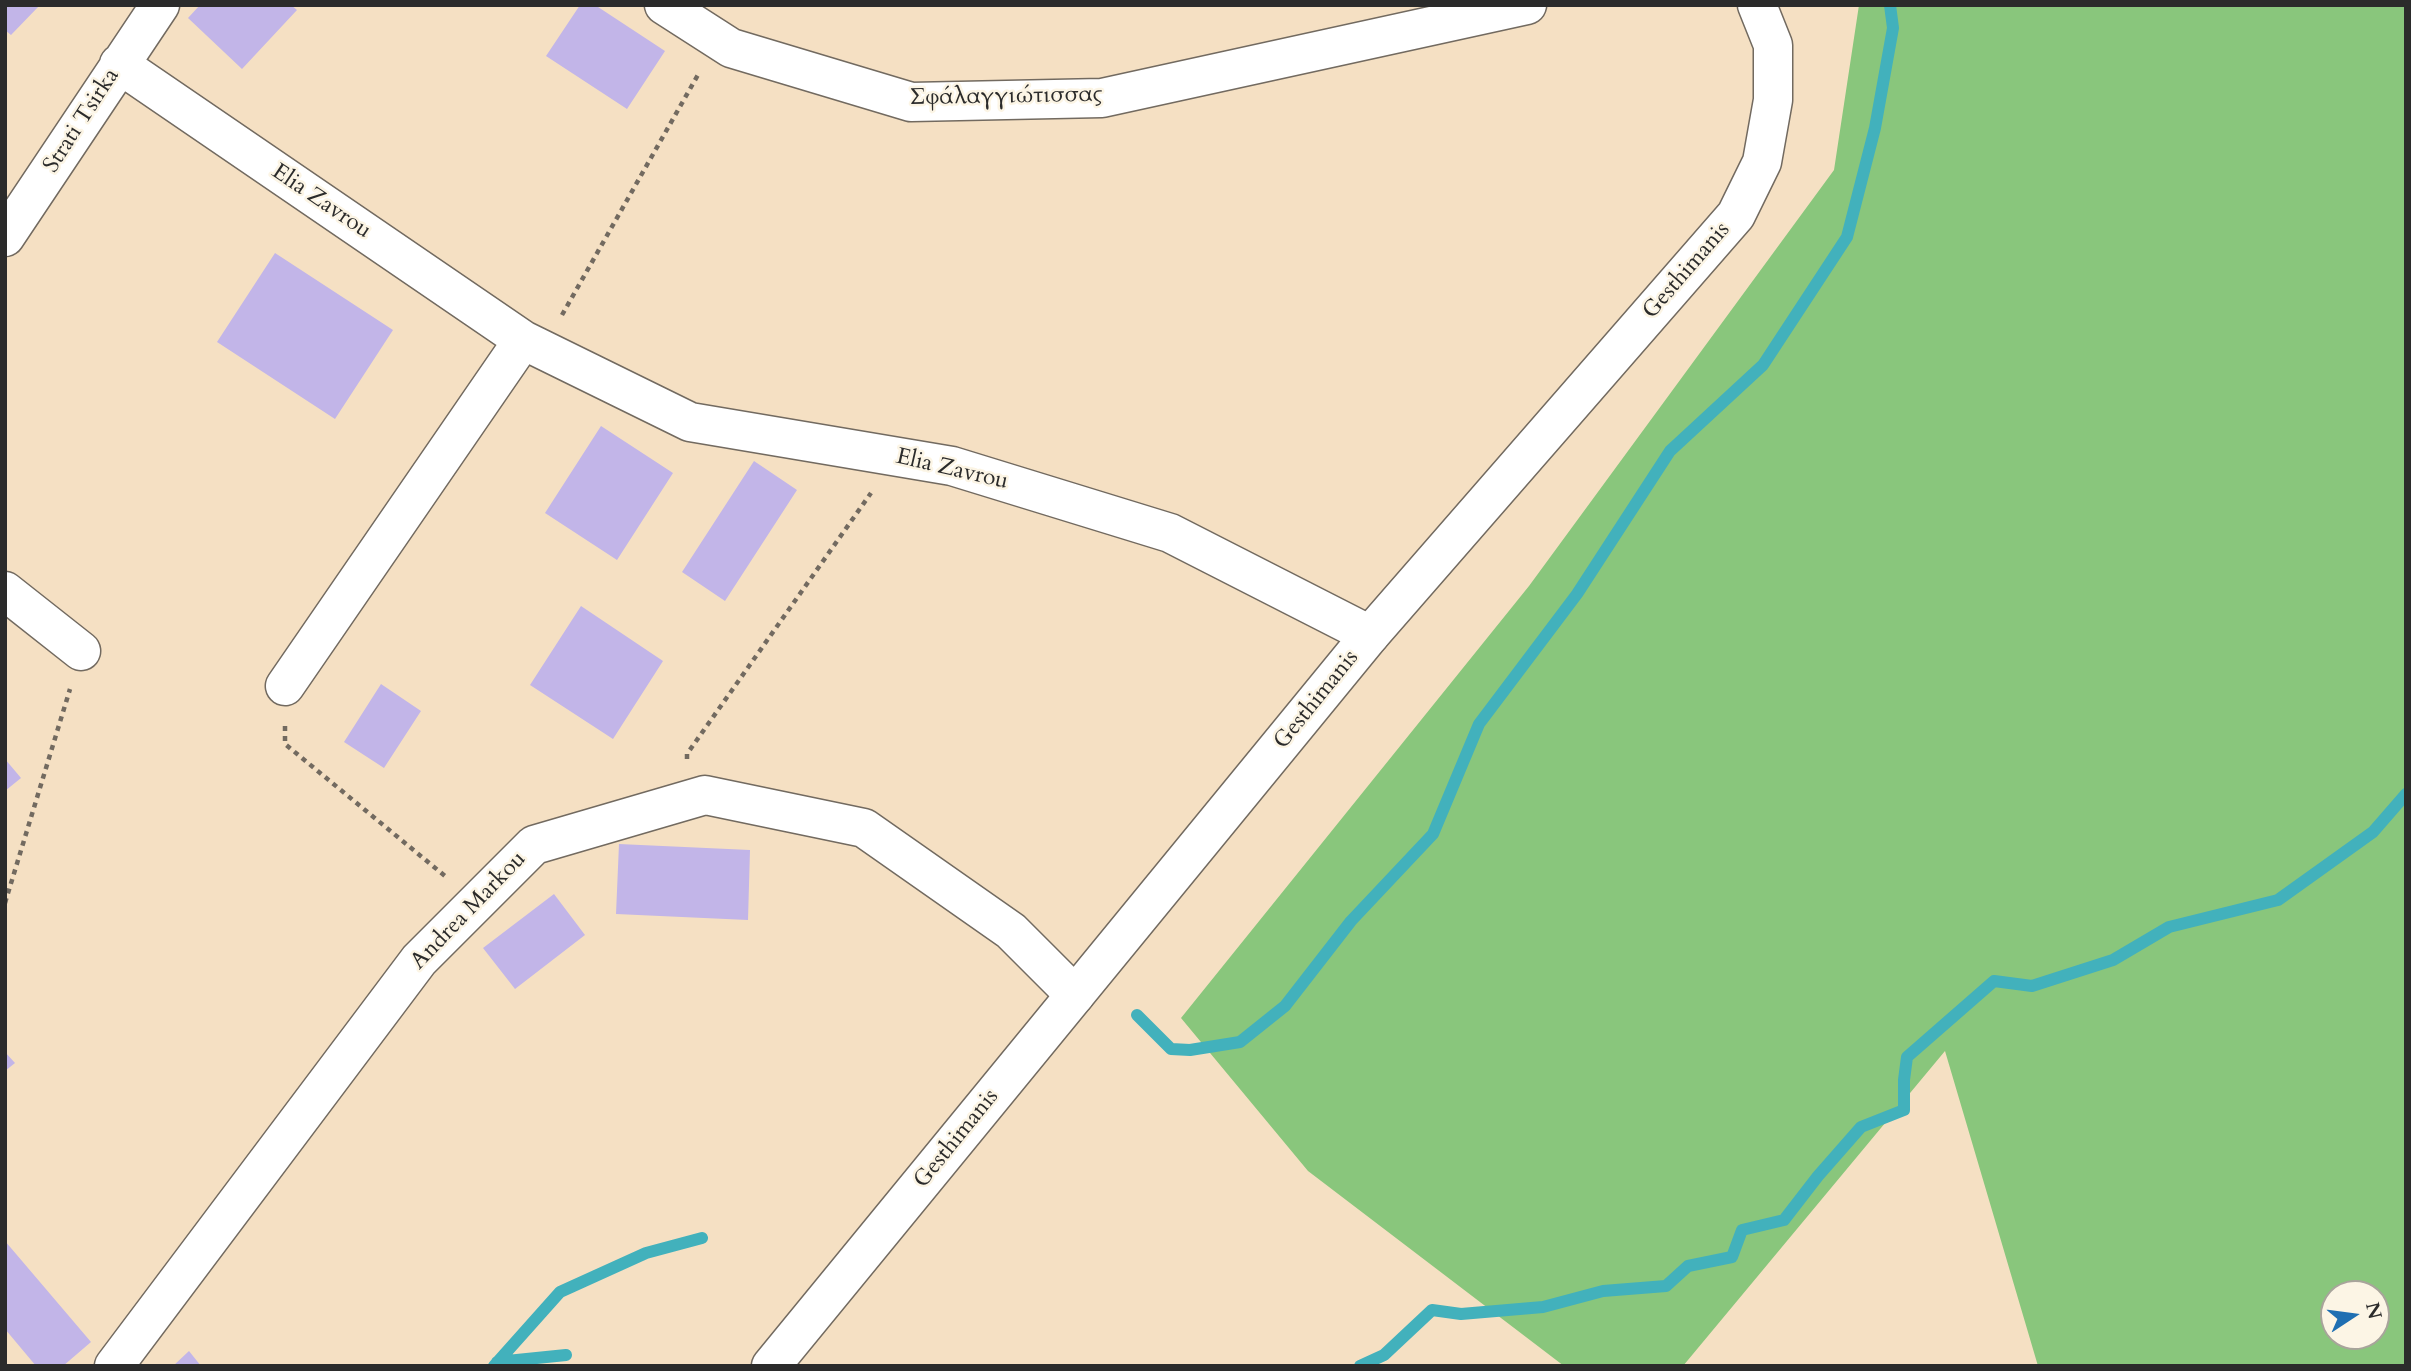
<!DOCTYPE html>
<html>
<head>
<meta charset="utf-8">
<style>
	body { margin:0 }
	#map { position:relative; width:2411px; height:1371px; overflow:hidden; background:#f5e0c3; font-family:Cardo,serif }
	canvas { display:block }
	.frame { position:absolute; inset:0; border:7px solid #2b2b2b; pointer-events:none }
	.north { position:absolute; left:2320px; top:1280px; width:70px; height:70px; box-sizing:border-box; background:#fcf5e5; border:2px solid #a8a49b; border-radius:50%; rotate:77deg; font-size:19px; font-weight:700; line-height:28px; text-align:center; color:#2b2b2b }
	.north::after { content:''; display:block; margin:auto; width:24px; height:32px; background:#1f6fb2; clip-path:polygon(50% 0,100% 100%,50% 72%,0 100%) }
</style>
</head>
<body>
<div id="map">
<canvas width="2411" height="1371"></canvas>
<div class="frame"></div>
<div class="north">N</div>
</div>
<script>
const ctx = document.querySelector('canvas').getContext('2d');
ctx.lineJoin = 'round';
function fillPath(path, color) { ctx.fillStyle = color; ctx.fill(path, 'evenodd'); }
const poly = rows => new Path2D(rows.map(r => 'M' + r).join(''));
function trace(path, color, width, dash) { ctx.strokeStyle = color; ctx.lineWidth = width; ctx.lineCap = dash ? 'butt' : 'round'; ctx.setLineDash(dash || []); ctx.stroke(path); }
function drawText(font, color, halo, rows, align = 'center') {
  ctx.font = font + ' Cardo,serif'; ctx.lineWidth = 5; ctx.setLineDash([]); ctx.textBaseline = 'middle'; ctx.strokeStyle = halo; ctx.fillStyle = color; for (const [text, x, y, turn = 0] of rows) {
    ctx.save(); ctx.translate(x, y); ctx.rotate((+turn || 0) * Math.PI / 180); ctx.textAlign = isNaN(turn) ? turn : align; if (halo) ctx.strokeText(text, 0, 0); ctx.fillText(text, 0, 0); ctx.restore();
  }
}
fillPath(poly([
	[1859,5,2406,5,2406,1366,2038,1366,1945,1051,1683,1366,1564,1366,1308,1171,1181,1018,1529,586,1834,170],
	[2334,1294,2376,1294,2376,1336,2334,1336]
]), '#89c67c');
trace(poly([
	[1137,1015,1171,1049,1190,1050,1240,1042,1285,1006,1351,921,1433,834,1479,724,1577,594,1670,451,1763,365,1847,237,1875,128,1893,28,1890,5],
	[497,1362,566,1355],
	[494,1366,560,1292,646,1253,702,1238],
	[1360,1366,1384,1355,1432,1310,1461,1314,1543,1307,1603,1291,1666,1286,1688,1266,1732,1257,1742,1230,1784,1220,1818,1176,1861,1127,1904,1110,1904,1080,1907,1057,1994,981,2032,986,2113,960,2169,927,2278,900,2373,832,2406,794]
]), '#42b1bc', 12);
fillPath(poly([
	[5,5,40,5,11,35,5,30],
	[200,5,291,5,297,10,242,69,188,18],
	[580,5,595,5,665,51,627,109,546,56],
	[275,253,393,330,335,419,217,342],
	[601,426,673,473,617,560,545,513],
	[754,461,797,490,725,601,682,572],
	[581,606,663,661,613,739,530,685],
	[381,684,421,711,384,768,344,742],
	[5,759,21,778,5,791],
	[619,844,750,850,748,920,616,914],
	[554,894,585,935,515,989,483,948],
	[5,1052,15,1063,5,1071],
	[5,1241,91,1342,63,1366,36,1366,5,1329],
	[189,1351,201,1366,173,1366]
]), '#c2b5e8');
const minor = poly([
	[119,64,523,340,690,422,952,466,1170,533,1370,635],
	[5,237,160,5],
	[5,591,81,651],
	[285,686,523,340],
	[114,1366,419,960,534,845,705,795,864,828,1011,931,1075,995]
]);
const tertiary = poly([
	[664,5,731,48,911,102,1102,98,1527,5],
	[771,1366,1370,635,1736,215,1762,162,1773,100,1773,45,1757,5]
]);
trace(minor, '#726a60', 41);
trace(tertiary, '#726a60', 41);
trace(poly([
	[562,315,699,73],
	[285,726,285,744,445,876],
	[687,759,687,754,871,493],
	[5,903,70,689]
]), '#726a60', 4.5, [5, 5]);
trace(minor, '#fff', 38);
trace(tertiary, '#fff', 38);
drawText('23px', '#2b2b2b', '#fcf5e5', [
	["Σφάλαγγιώτισσας",1006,97,-1],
	["Strati Tsirka",82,121,-57],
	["Elia Zavrou",321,202,34],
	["Gesthimanis",1687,271,-49],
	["Elia Zavrou",952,470,13],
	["Gesthimanis",1317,700,-51],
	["Andrea Markou",469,911,-46],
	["Gesthimanis",957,1139,-51]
]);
</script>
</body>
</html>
